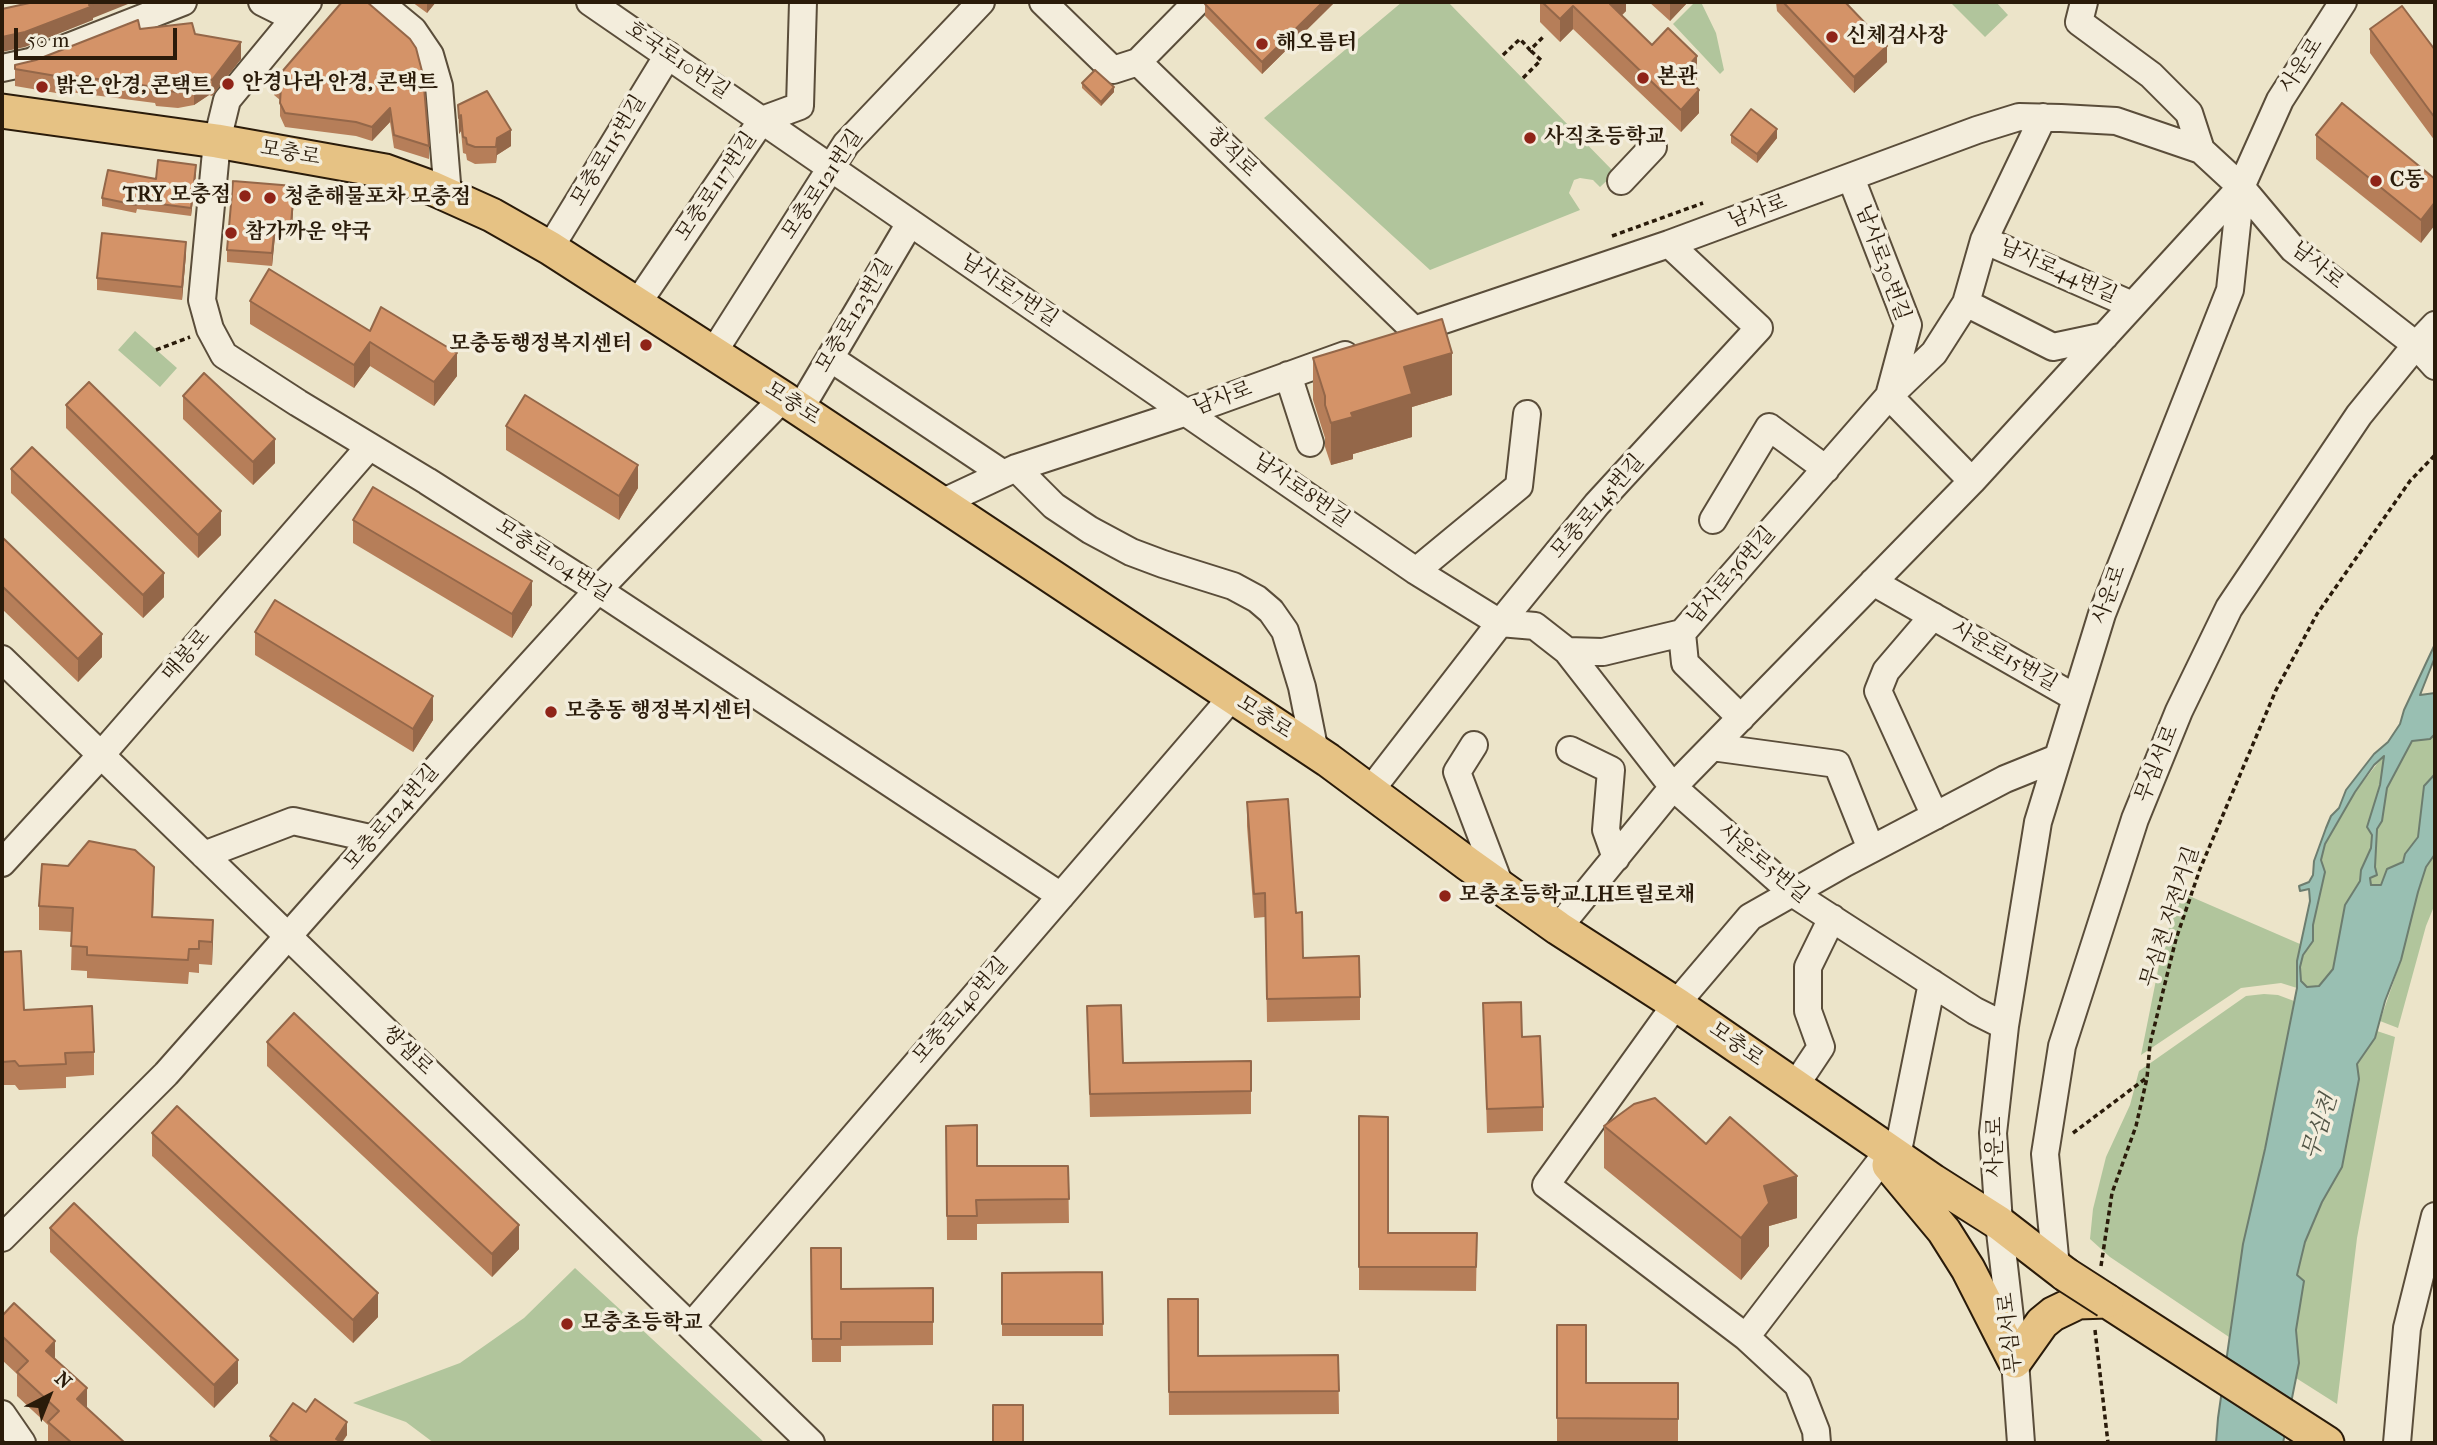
<!DOCTYPE html>
<html>
<head>
<meta charset="utf-8">
<style>
	body { margin:0 }
	#map { position:relative; width:2437px; height:1445px; overflow:hidden; background:#ece4c9; font-family:"IM FELL French Canon",serif }
	canvas { display:block }
	.frame { position:absolute; inset:0; border:4px solid #2a1b0a; pointer-events:none }
	.north { position:absolute; left:14px; top:1361px; width:70px; height:70px; -webkit-text-stroke:5px #f3eddc; paint-order:stroke; rotate:42deg; font-size:19px; font-weight:700; line-height:28px; text-align:center; color:#2a1b0a }
	.north::after { content:''; display:block; margin:auto; width:24px; height:32px; background:#2a1b0a; clip-path:polygon(50% 0,100% 100%,50% 72%,0 100%) }
	.scale { position:absolute; left:14px; top:28px; width:163px; height:32px; box-sizing:border-box; border:4px solid #2a1b0a; border-top:0; padding-left:9px; font-size:21px; line-height:24px; white-space:nowrap; color:#2a1b0a; -webkit-text-stroke:5px #f3eddc; paint-order:stroke }
</style>
</head>
<body>
<div id="map">
<canvas width="2437" height="1445"></canvas>
<div class="frame"></div>
<div class="north">N</div>
<div class="scale">50 m</div>
</div>
<script>
const ctx = document.querySelector('canvas').getContext('2d');
ctx.lineJoin = 'round';
function fillPath(path, color) { ctx.fillStyle = color; ctx.fill(path, 'evenodd'); }
const poly = rows => new Path2D(rows.map(r => 'M' + r).join(''));
function trace(path, color, width, dash) { ctx.strokeStyle = color; ctx.lineWidth = width; ctx.lineCap = dash ? 'butt' : 'round'; ctx.setLineDash(dash || []); ctx.stroke(path); }
function drawText(font, color, halo, rows, align = 'center') {
  ctx.font = font + ' "IM FELL French Canon","Noto Serif KR",serif'; ctx.lineWidth = 7; ctx.setLineDash([]); ctx.textBaseline = 'middle'; ctx.strokeStyle = halo; ctx.fillStyle = color; for (const [text, x, y, turn = 0] of rows) {
    ctx.save(); ctx.translate(x, y); ctx.rotate((+turn || 0) * Math.PI / 180); ctx.textAlign = isNaN(turn) ? turn : align; if (halo) ctx.strokeText(text, 0, 0); ctx.fillText(text, 0, 0); ctx.restore();
  }
}
fillPath(poly([
	[1402,2,1448,2,1615,173,1600,187,1593,180,1580,178,1574,180,1569,193,1580,210,1430,270,1264,118],
	[1695,2,1701,2,1716,33,1724,70,1720,74,1673,24],
	[1950,2,1996,2,2008,15,1985,37],
	[135,331,177,368,160,387,118,350],
	[2435,734,2435,774,2424,786,2418,836,2405,854,2403,862,2387,869,2381,885,2371,885,2370,878,2377,875,2375,867,2377,829,2382,821,2387,788,2412,741,2430,739],
	[2384,755,2380,785,2367,827,2372,835,2371,848,2361,870,2360,880,2345,905,2333,969,2319,986,2307,987,2301,981,2300,967,2303,955,2313,941,2313,925,2325,872,2321,860,2325,844,2355,792],
	[2435,854,2435,904,2426,926,2398,1028,2380,1021,2401,960,2418,892,2426,867],
	[2180,892,2300,944,2297,961,2297,988,2281,983,2241,988,2141,1055,2162,950],
	[2264,994,2278,995,2294,1001,2265,1149,2243,1244,2229,1337,2110,1257,2090,1239,2093,1209,2106,1157,2130,1105,2139,1071,2246,996],
	[2377,1031,2395,1037,2357,1238,2337,1404,2296,1378,2299,1363,2296,1330,2304,1281,2297,1275,2305,1242,2322,1202,2342,1167,2359,1079,2357,1064,2375,1038],
	[575,1268,765,1443,434,1443,406,1422,353,1403,460,1363,524,1318]
]), '#b1c59c');
const water = poly([
	[2435,644,2435,657,2420,695,2435,693,2435,734,2430,739,2412,741,2387,788,2382,821,2377,829,2375,867,2377,875,2370,878,2371,885,2381,885,2387,869,2403,862,2405,854,2418,837,2424,786,2435,774,2435,854,2426,867,2418,892,2401,960,2385,1001,2375,1038,2357,1064,2359,1079,2342,1167,2322,1202,2305,1242,2297,1275,2304,1281,2296,1330,2299,1363,2283,1443,2216,1443,2218,1418,2243,1244,2265,1149,2297,988,2297,961,2310,901,2309,889,2300,891,2299,886,2309,882,2313,875,2314,861,2326,828,2331,816,2339,808,2346,790,2374,754,2388,742,2400,724,2404,710,2435,644],
	[2384,756,2380,785,2367,827,2372,835,2371,848,2361,870,2360,881,2345,905,2333,969,2319,986,2307,987,2301,981,2300,967,2303,955,2313,941,2313,925,2325,872,2321,860,2325,844,2355,792,2374,765,2384,756]
]);
fillPath(water, '#99bfb2');
trace(water, '#6d7d6f', 2);
const minor = poly([
	[262,2,294,18],
	[308,2,227,100,217,141,202,300,210,329,224,355,298,403,427,481,598,590,1061,896],
	[379,2,413,30,430,55,439,86,448,195],
	[590,2,1416,571,1500,623,1535,626,1567,651,1673,787,1794,894,1975,1011,2005,1026],
	[1043,2,1113,70,1138,62,1414,330],
	[2084,2,2079,22,2151,75,2189,113,2201,150],
	[1138,62,1197,2],
	[2,68,30,62,183,2],
	[1851,178,1908,325,1889,396,1972,481],
	[1621,181,1653,147],
	[1984,240,2132,305],
	[550,248,668,55],
	[1966,303,2053,347,2105,336],
	[637,304,762,120,800,106,803,2],
	[1411,331,1669,244,1977,130,2019,117,2061,118,2116,121,2201,150,2241,187,2293,249,2416,345,2435,366],
	[713,353,846,144,981,2],
	[830,358,1002,473],
	[1288,375,1310,443],
	[800,409,910,223],
	[1016,468,1054,506,1090,530,1131,552,1163,564,1233,586,1257,599,1271,611,1285,631,1302,687,1315,752],
	[939,504,1016,468,1187,412,1345,355],
	[1713,520,1769,427,1826,469],
	[1416,571,1519,486,1527,414],
	[1873,582,2076,698],
	[1933,616,1886,671,1878,691,1935,816],
	[1567,651,1603,652,1682,633],
	[2,659,811,1443],
	[1741,718,1685,663,1682,633,1889,396,1934,353,1966,303,1984,240,2043,117],
	[1474,745,1457,772,1501,888],
	[1712,747,1837,764,1871,849],
	[1570,750,1611,770,1606,830,1616,858],
	[1370,791,1500,623,1597,504,1759,328,1669,244],
	[204,855,293,821,374,839],
	[2,863,101,755,369,447],
	[1558,928,1673,787,1972,481,2241,187],
	[1795,1086,1821,1047,1808,1011,1808,967,1832,918],
	[1897,1156,1932,983],
	[2,1238,166,1074,459,743,598,590,783,398],
	[2056,1267,2045,1154,2062,1046,2135,819,2179,711,2229,608,2359,415,2416,345,2435,325],
	[691,1326,1232,697],
	[1746,1337,1883,1158],
	[2,1414,22,1443],
	[1817,1443,1816,1431,1798,1385,1746,1337,1546,1185,1676,1004,1750,917,1845,863,2005,779,2057,758],
	[2021,1443,2015,1361,1999,1223,1993,1133,2005,1026,2038,822,2102,614,2230,290,2241,187,2280,100,2343,2],
	[2397,1443,2407,1328,2435,1216]
]);
const major = poly([
	[2,111,217,141,385,171,432,188,492,215,550,248,783,398,1328,760,1468,864,1558,928,1676,1004,1933,1181,1999,1223,2065,1274],
	[1889,1165,1944,1231,1968,1269,2015,1361,2042,1323,2053,1314,2078,1302,2107,1301,2327,1443]
]);
trace(minor, '#5a4d3a', 30);
trace(major, '#2a1b0a', 37);
trace(poly([
	[1503,55,1520,39,1530,50,1545,35],
	[1523,78,1541,60,1530,50],
	[1612,236,1703,203],
	[156,350,190,337],
	[2073,1133,2145,1079],
	[2101,1266,2112,1193,2136,1126,2147,1078,2150,1044,2176,939,2200,869,2276,690,2317,614,2410,481,2435,455],
	[2095,1330,2108,1443]
]), '#2a1b0a', 3.5, [5, 3.5]);
trace(minor, '#f3eddc', 26);
trace(major, '#e6c284', 33);
const majorBridge = poly([
	[2065,1274,2107,1301]
]);
trace(majorBridge, '#2a1b0a', 37, []);
trace(majorBridge, '#e6c284', 33);
fillPath(poly([
	[342,2,429,146,429,159,394,148,390,122,372,141,356,136,285,127,280,116,280,100,274,95,274,81],
	[412,2,436,2,427,13],
	[1206,2,1335,2,1262,74,1205,16,1205,4],
	[1540,2,1626,2,1626,11,1622,15,1652,45,1697,79,1693,84,1699,113,1681,132,1573,29,1560,42,1540,22],
	[1649,2,1688,2,1670,21],
	[1776,2,1845,2,1887,62,1854,93,1777,11],
	[2370,29,2435,50,2435,141,2370,53],
	[195,34,241,59,212,96,209,95,194,105,178,108,156,106,155,103,62,91,62,94,15,86,15,65,36,60],
	[1082,83,1114,92,1101,106,1082,88],
	[458,105,511,146,497,155,496,163,475,164,467,160,466,154,463,153,461,131,459,134],
	[1731,135,1777,138,1757,163,1731,143],
	[2316,135,2435,179,2421,243,2316,159],
	[196,173,191,216,137,209,136,213,102,206,102,198],
	[294,198,291,237,275,236,272,266,227,262,227,250],
	[186,254,182,300,97,290,97,278],
	[250,301,370,331,457,376,434,406,370,366,354,388,250,324],
	[1313,358,1452,395,1412,407,1412,437,1353,454,1353,459,1331,465,1325,447,1325,438,1313,400],
	[183,396,275,463,253,485,183,419],
	[66,405,221,535,198,558,66,428],
	[506,426,638,488,619,520,506,450],
	[11,469,164,597,143,618,11,493],
	[353,520,532,605,512,638,353,543],
	[2,537,102,657,78,682,2,609],
	[255,632,433,720,413,752,255,655],
	[1247,802,1296,913,1303,958,1360,997,1360,1020,1267,1022,1265,917,1254,918,1247,826],
	[154,891,153,917,213,920,212,965,199,964,199,973,189,972,188,984,87,978,87,971,71,970,72,932,39,930,39,906],
	[2,952,24,1010,94,1052,94,1075,66,1077,66,1088,19,1090,15,1085,2,1085],
	[1483,1003,1522,1037,1543,1107,1543,1131,1487,1133],
	[1087,1006,1123,1063,1251,1091,1251,1114,1090,1117],
	[267,1042,519,1249,492,1277,267,1066],
	[1359,1116,1388,1233,1477,1233,1476,1291,1359,1290],
	[946,1126,977,1166,1068,1166,1069,1223,977,1224,977,1240,947,1240],
	[1604,1126,1706,1144,1797,1218,1769,1226,1769,1246,1741,1280,1604,1168],
	[152,1133,378,1317,353,1343,152,1156],
	[50,1228,238,1383,214,1408,50,1252],
	[811,1248,841,1289,933,1288,933,1345,841,1346,841,1362,812,1362],
	[1102,1272,1103,1336,1002,1336,1002,1273],
	[1168,1299,1198,1356,1338,1355,1339,1414,1169,1415],
	[2,1316,55,1359,87,1408,125,1443,48,1443,48,1425,17,1396,17,1374,2,1360],
	[1557,1325,1586,1383,1678,1383,1678,1442,1557,1442],
	[306,1412,347,1435,342,1443,343,1443,270,1443,270,1436]
]), '#b67e59');
fillPath(poly([
	[96,2,133,2,93,18,93,20,25,47,2,52,2,37],
	[427,2,436,2,427,13],
	[1323,2,1335,2,1262,74,1262,62],
	[1613,2,1626,2,1626,11,1610,27,1610,4],
	[1670,2,1688,2,1670,21],
	[1573,6,1573,29,1560,42,1560,19],
	[241,42,241,59,212,96,212,80],
	[1887,46,1887,62,1854,93,1854,77],
	[1697,56,1697,79,1682,96,1682,73],
	[209,79,209,95,194,105,194,89],
	[1114,87,1114,92,1101,106,1101,102],
	[1699,90,1699,113,1681,132,1681,110],
	[390,108,390,122,372,141,372,127],
	[461,115,461,131,459,134,459,118],
	[1777,129,1777,138,1757,163,1757,154],
	[511,130,511,146,497,155,496,163,497,138],
	[196,165,196,173,191,216,191,208],
	[294,186,294,198,291,237,291,225],
	[2435,202,2435,225,2421,243,2421,220],
	[275,224,275,236,272,266,272,253],
	[186,242,186,254,182,300,182,287],
	[370,342,370,366,354,388,354,365],
	[457,353,457,376,434,406,434,382],
	[1452,353,1452,395,1412,407,1412,437,1353,454,1353,459,1331,465,1331,423,1351,413,1404,367],
	[4,422,4,446,2,449,2,425],
	[275,439,275,463,253,485,253,462],
	[638,465,638,488,619,520,619,496],
	[221,511,221,535,198,558,198,535],
	[164,573,164,597,143,618,143,595],
	[532,581,532,605,512,638,512,614],
	[102,634,102,657,78,682,78,659],
	[433,696,433,720,413,752,413,729],
	[213,920,213,943,212,965,212,942],
	[1797,1176,1797,1218,1769,1226,1769,1246,1741,1280,1741,1238,1764,1186],
	[519,1225,519,1249,492,1277,492,1254],
	[378,1293,378,1317,353,1343,353,1320],
	[55,1341,55,1364,46,1351],
	[238,1360,238,1383,214,1408,214,1385],
	[87,1388,87,1412,77,1399],
	[347,1422,347,1435,341,1443,336,1439]
]), '#946749');
const building = poly([
	[34,2,96,2,89,5,93,6,25,32,2,37,2,9,34,2],
	[342,2,367,2,410,39,416,48,423,75,429,146,394,135,390,108,372,127,356,122,285,113,280,103,281,86,274,81,342,2],
	[1206,2,1323,2,1262,62,1205,4,1206,2],
	[1542,2,1613,2,1610,4,1652,45,1668,28,1697,56,1682,73,1699,90,1681,110,1573,6,1560,19,1542,2],
	[1783,2,1845,2,1887,46,1854,77,1783,2],
	[2402,6,2435,50,2435,118,2370,29,2402,6],
	[138,20,140,29,192,23,195,34,241,42,212,80,209,79,194,89,178,92,156,90,155,87,61,74,62,77,15,69,15,65,36,60,138,20],
	[1095,70,1114,87,1101,102,1082,83,1095,70],
	[487,91,511,130,497,138,496,147,475,147,467,144,466,138,463,137,461,115,459,118,458,105,487,91],
	[2342,103,2435,179,2435,202,2421,220,2316,135,2342,103],
	[1751,109,1777,129,1757,154,1731,135,1751,109],
	[158,160,196,165,191,208,137,201,136,205,102,198,108,170,156,179,158,160],
	[233,181,294,186,291,225,275,224,272,253,227,250,233,181],
	[102,233,186,242,182,287,97,278,102,233],
	[269,269,370,331,381,307,457,353,434,382,370,342,354,365,250,301,269,269],
	[1442,319,1452,353,1404,367,1412,394,1351,413,1353,417,1331,423,1325,405,1325,396,1313,358,1442,319],
	[204,373,275,439,253,462,183,396,204,373],
	[89,382,221,511,198,535,66,405,89,382],
	[525,395,638,465,619,496,506,426,525,395],
	[32,447,164,573,143,595,11,469,32,447],
	[373,487,532,581,512,614,353,520,373,487],
	[2,537,102,634,78,659,2,586,2,537],
	[275,600,433,696,413,729,255,632,275,600],
	[1288,799,1296,913,1302,912,1303,958,1359,956,1360,997,1267,999,1265,893,1254,894,1247,802,1288,799],
	[89,841,135,850,154,867,152,917,213,920,212,942,199,941,199,949,189,949,188,960,87,955,87,947,71,946,73,908,39,906,42,864,68,866,89,841],
	[21,951,24,1010,92,1006,94,1052,65,1053,66,1064,19,1066,15,1061,2,1062,2,952,21,951],
	[1521,1002,1522,1037,1540,1036,1543,1107,1487,1109,1483,1003,1521,1002],
	[1121,1005,1123,1063,1251,1061,1251,1091,1090,1094,1087,1006,1121,1005],
	[294,1013,519,1225,492,1254,267,1042,294,1013],
	[1655,1098,1706,1144,1730,1117,1797,1176,1764,1186,1769,1203,1741,1238,1604,1126,1634,1104,1655,1098],
	[177,1106,378,1293,353,1320,152,1133,177,1106],
	[1359,1116,1388,1117,1388,1233,1477,1233,1476,1267,1359,1267,1359,1116],
	[977,1125,977,1166,1068,1166,1069,1199,976,1200,977,1216,947,1216,946,1126,977,1125],
	[74,1203,238,1360,214,1385,50,1228,74,1203],
	[811,1248,841,1248,841,1289,933,1288,933,1322,841,1322,841,1339,812,1339,811,1248],
	[1102,1272,1103,1324,1002,1324,1002,1273,1102,1272],
	[1168,1299,1198,1299,1198,1356,1338,1355,1339,1391,1169,1392,1168,1299],
	[14,1303,55,1341,46,1351,87,1388,77,1399,125,1443,72,1443,48,1422,59,1411,17,1372,28,1361,2,1336,2,1316,14,1303],
	[1557,1325,1586,1325,1586,1383,1678,1383,1678,1419,1557,1418,1557,1325],
	[315,1399,347,1422,336,1439,343,1443,280,1443,270,1436,293,1403,306,1412,315,1399],
	[993,1405,1023,1405,1023,1443,993,1443,993,1405]
]);
fillPath(building, '#d49368');
trace(building, '#946749', 2);
for (const [x, y, r, color] of [
	[1832,37,7,"#8f2418"],
	[1262,44,7,"#8f2418"],
	[1643,78,7,"#8f2418"],
	[228,84,7,"#8f2418"],
	[42,87,7,"#8f2418"],
	[1530,138,7,"#8f2418"],
	[2376,181,7,"#8f2418"],
	[245,196,7,"#8f2418"],
	[270,198,7,"#8f2418"],
	[231,233,7,"#8f2418"],
	[646,345,7,"#8f2418"],
	[551,712,7,"#8f2418"],
	[1445,896,7,"#8f2418"],
	[567,1324,7,"#8f2418"]
]) { const dot = new Path2D(); dot.arc(x, y, r, 0, 2 * Math.PI); ctx.fillStyle = color; ctx.fill(dot); trace(dot, '#f3eddc', 2.5); }
drawText('bold 21px', '#2a1b0a', '#f3eddc', [
	["신체검사장",1846,37],
	["해오름터",1276,44],
	["본관",1657,78],
	["안경나라 안경, 콘택트",242,84],
	["밝은 안경, 콘택트",56,87],
	["사직초등학교",1544,138],
	["C동",2390,181],
	["TRY 모충점",231,196,"right"],
	["청춘해물포차 모충점",284,198],
	["참가까운 약국",245,233],
	["모충동행정복지센터",632,345,"right"],
	["모충동 행정복지센터",565,712],
	["모충초등학교.LH트릴로채",1459,896],
	["모충초등학교",581,1324]
], 'left');
drawText('21px', '#2a1b0a', '#f3eddc', [
	["호국로10번길",677,61,34],
	["사운로",2302,66,-57],
	["모충로115번길",609,151,-59],
	["창직로",1231,153,44],
	["모충로",290,154,10],
	["모충로121번길",823,185,-56],
	["모충로117번길",717,187,-56],
	["남사로",1758,212,-20],
	["남사로30번길",1882,263,70],
	["남사로",2317,266,40],
	["남사로44번길",2058,272,24],
	["남사로7번길",1009,291,34],
	["모충로123번길",855,316,-59],
	["남사로",1223,399,-20],
	["모충로",792,404,33],
	["남사로8번길",1301,491,35],
	["모충로145번길",1598,507,-49],
	["모충로104번길",553,561,33],
	["남사로36번길",1732,576,-49],
	["사운로",2110,595,-70],
	["매봉로",187,656,-49],
	["사운로15번길",2004,657,30],
	["모충로",1264,718,33],
	["무심서로",2158,764,-68],
	["모충로124번길",392,818,-49],
	["사운로5번길",1763,864,40],
	["무심천 자전거길",2171,917,-72],
	["모충로140번길",961,1011,-49],
	["모충로",1736,1045,35],
	["쌍샘로",407,1051,44],
	["사운로",1996,1147,-90],
	["무심서로",2011,1333,-96]
]);
drawText('italic 23px', '#515445', '#f3eddc', [
	["무심천",2321,1127,-72]
]);
</script>
</body>
</html>
